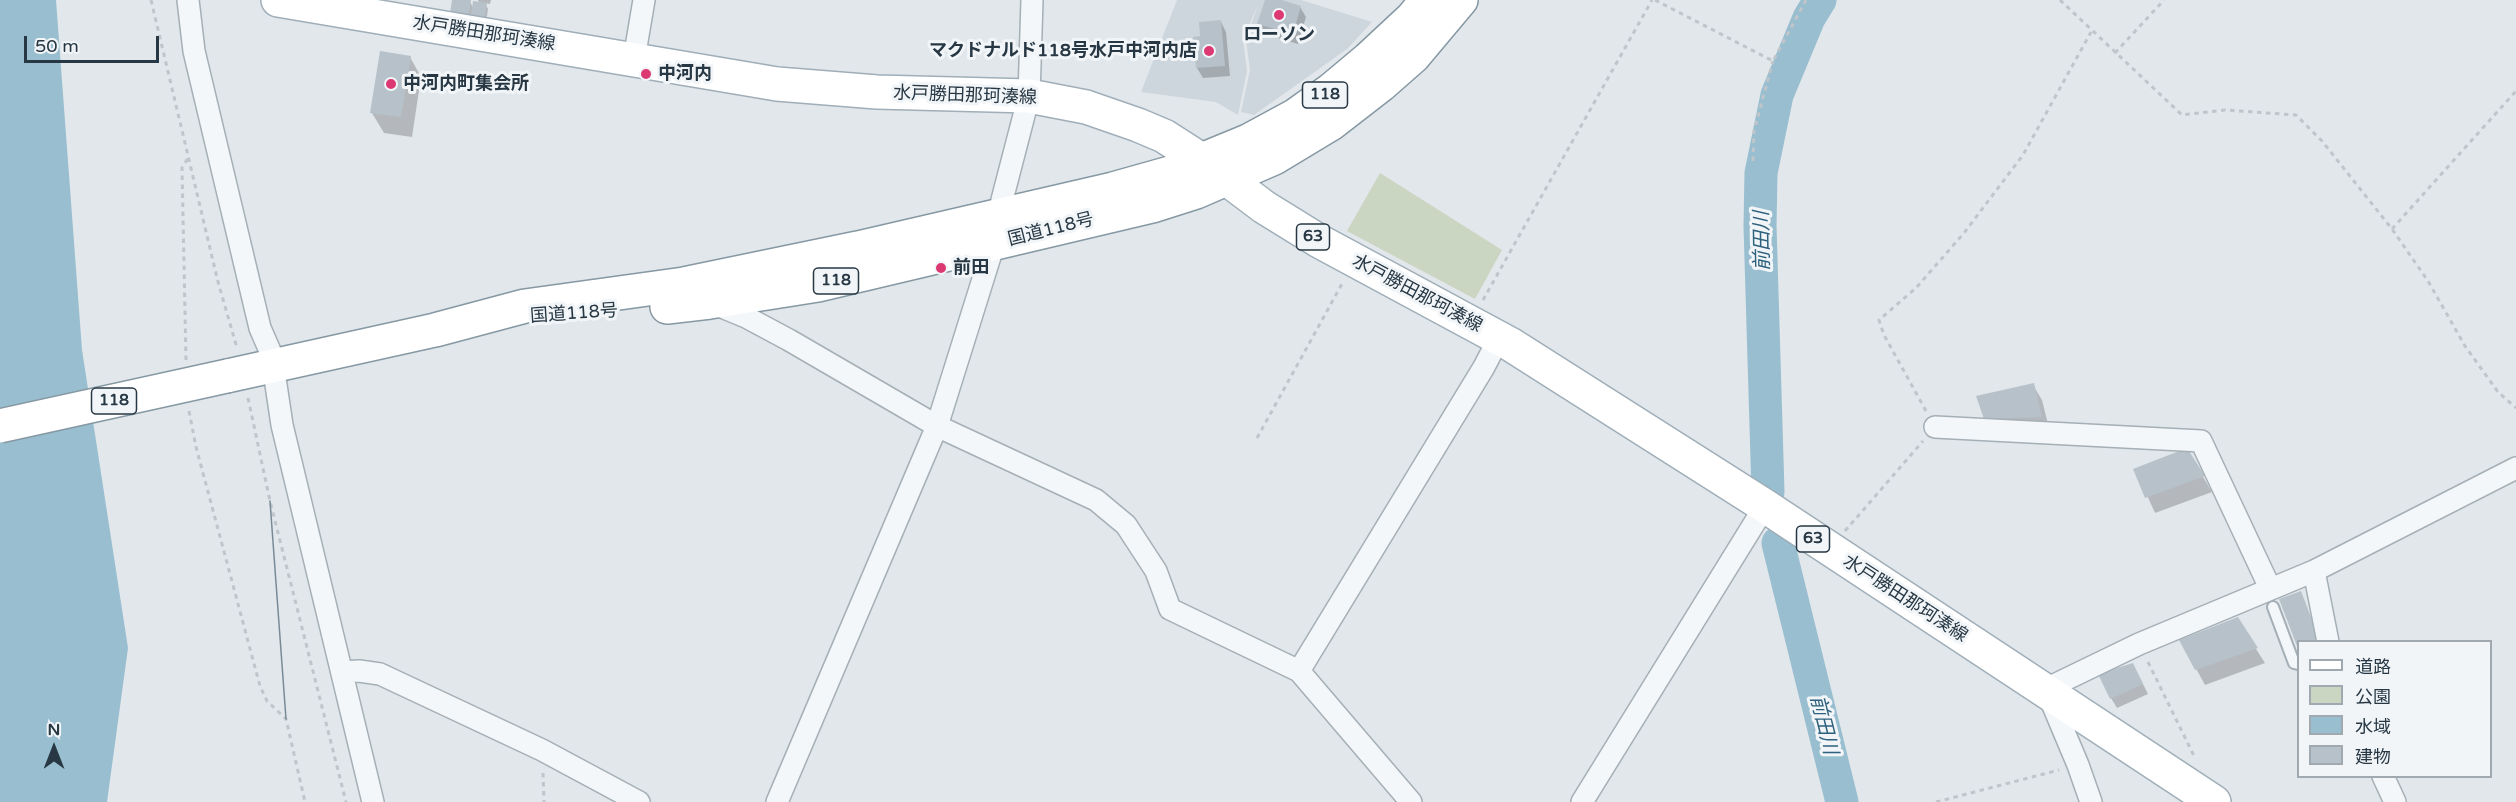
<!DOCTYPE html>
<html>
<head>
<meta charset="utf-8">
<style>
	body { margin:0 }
	#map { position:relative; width:2516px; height:802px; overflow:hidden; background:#e1e7eb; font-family:"Varela Round","Noto Sans JP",sans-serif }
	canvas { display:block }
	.legend { position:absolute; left:2297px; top:640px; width:195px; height:138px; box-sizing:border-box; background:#f1f5f8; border:2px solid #a0a9b0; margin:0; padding:8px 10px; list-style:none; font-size:18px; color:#273844 }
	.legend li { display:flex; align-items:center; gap:12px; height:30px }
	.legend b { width:30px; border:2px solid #a0a9b0 }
	.north { position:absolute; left:24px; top:718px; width:60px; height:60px; -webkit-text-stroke:4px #f1f5f8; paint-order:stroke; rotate:0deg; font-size:16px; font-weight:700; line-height:24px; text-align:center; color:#273844 }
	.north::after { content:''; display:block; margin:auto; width:21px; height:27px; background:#273844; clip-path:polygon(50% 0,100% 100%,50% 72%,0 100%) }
	.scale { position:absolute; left:24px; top:36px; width:135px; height:27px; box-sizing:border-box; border:3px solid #273844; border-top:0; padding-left:8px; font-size:18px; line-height:21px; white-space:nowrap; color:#273844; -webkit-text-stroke:4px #f1f5f8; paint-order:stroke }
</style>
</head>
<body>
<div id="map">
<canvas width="2516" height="802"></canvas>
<ul class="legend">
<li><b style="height:8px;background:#fff"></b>道路</li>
<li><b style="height:16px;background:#cad6c1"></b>公園</li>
<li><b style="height:16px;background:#98becf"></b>水域</li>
<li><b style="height:16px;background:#b7c1c9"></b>建物</li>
</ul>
<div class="north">N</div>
<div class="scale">50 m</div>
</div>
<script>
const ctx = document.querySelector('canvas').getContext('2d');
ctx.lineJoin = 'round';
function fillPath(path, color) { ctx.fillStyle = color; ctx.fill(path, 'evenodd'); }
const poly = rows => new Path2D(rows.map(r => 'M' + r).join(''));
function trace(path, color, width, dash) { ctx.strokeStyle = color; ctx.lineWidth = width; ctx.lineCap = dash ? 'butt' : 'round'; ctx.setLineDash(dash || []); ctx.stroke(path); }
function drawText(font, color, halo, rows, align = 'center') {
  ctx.font = font + ' "Varela Round","Noto Sans JP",sans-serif'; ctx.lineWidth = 6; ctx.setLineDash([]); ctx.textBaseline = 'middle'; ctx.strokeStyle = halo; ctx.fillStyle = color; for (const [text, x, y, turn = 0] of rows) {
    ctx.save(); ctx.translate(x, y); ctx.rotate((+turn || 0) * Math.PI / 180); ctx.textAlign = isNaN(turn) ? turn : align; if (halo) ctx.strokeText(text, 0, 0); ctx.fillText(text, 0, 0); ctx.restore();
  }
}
fillPath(poly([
	[1177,0,1301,0,1372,22,1347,49,1254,115,1241,112,1250,70,1246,40,1258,4,1243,40,1247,71,1238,115,1216,102,1141,92]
]), '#ced6dd');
fillPath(poly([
	[1380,173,1502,250,1475,299,1347,231]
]), '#cad6c1');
fillPath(poly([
	[0,0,56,0,82,350,128,648,107,802,0,802]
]), '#98becf');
fillPath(poly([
	[454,0,470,2,474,9,479,3,478,0,491,0,490,4,485,3,488,9,486,23,475,22,471,15,470,21],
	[1266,0,1277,0,1300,7,1306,17,1298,44,1265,34,1259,24],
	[1221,22,1226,32,1230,76,1203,78,1197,68,1195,38,1202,38],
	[410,57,421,77,412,137,384,133,372,113],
	[2033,385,2042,400,2050,432,1994,434,1985,419],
	[2187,450,2212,492,2155,513,2135,469],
	[2300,593,2321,642,2298,642,2298,646,2281,600],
	[2237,619,2265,663,2205,685,2181,641],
	[2138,674,2148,694,2117,708,2111,698]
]), '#0003');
trace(poly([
	[1768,492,1760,226,1761,173,1777,95,1809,18,1820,0],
	[1778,543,1842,802]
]), '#98becf', 33);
fillPath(poly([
	[452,0,471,0,468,17,450,14],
	[1265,0,1282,0,1301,6,1293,34,1257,24],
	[473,1,487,3,484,19,471,17],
	[1221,20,1225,66,1196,68,1193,37,1200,36,1199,22],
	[380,51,411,56,401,117,370,113],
	[2034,383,2042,417,1984,419,1976,396],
	[2187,448,2205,476,2145,498,2133,469],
	[2301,591,2319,638,2310,642,2298,642,2297,646,2279,599],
	[2238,617,2258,648,2195,670,2179,640],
	[2133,663,2143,684,2110,699,2098,674]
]), '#b7c1c9');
const lane = poly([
	[2273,607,2294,663,2298,664]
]);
const street = poly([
	[188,0,194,51,260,328,270,351],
	[634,59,644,0],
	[712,303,746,317,789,340,937,426,1096,500,1126,525,1156,571,1170,609,1299,671,1484,367,1499,338],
	[275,378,282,425,373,802],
	[1935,427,2201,441,2270,588],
	[2314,571,2328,642],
	[1299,671,1411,802],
	[342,672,359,671,380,674,542,750,639,802],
	[2383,776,2395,802],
	[777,802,937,426,994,244,1002,200,1029,96,1032,0],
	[1582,802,1765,506],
	[2091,802,2078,765,2046,689,2139,644,2314,571,2516,468]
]);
const primary = poly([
	[278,0,777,84,877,92,1029,96,1086,107,1138,125,1164,136,1203,161,1264,207,1319,241,1510,344,1765,506,2214,802]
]);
const highway = poly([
	[667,307,710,302,818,285,1152,206,1196,192,1274,158,1332,123,1381,85,1414,56,1461,0],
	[227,376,435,330,525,306,684,284,858,248,1113,189,1170,173,1248,141,1296,115,1331,90,1368,59,1412,18,1427,0]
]);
trace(lane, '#a5afb6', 14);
trace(street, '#a5afb6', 24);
trace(primary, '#9faeb8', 36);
trace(highway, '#8698a3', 36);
trace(poly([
	[151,0,218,282,237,348],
	[1655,0,1773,61,1806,0],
	[2060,0,2182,115,2225,110,2296,115,2322,141,2392,229,2428,281,2465,346,2498,392,2516,408],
	[2115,53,2164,0],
	[1753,161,1754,131,1773,61],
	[2392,229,2516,91],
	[1483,300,1652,0],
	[186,360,182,168,188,158],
	[248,398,270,501,346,802],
	[189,411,196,447,260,686,267,701,286,719,305,802],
	[1926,411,1884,335,1879,320,1916,288,1964,233,2023,155,2091,32],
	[1257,438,1343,282],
	[1845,531,1923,441],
	[2148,662,2195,758],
	[543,773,544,802],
	[1936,802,2059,770]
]), '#bfc5ca', 3, [4.5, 4.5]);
trace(lane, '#f4f7f9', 10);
trace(street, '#f4f7f9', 21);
trace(primary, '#fff', 33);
trace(highway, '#fff', 33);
trace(poly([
	[270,501,286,719]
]), '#788a96', 1.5);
const highwayBridge = poly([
	[0,426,227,376]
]);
trace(highwayBridge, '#8698a3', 36, []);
trace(highwayBridge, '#fff', 33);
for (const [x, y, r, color] of [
	[1279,15,6,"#dc3973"],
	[1209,51,6,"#dc3973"],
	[646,74,6,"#dc3973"],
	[391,84,6,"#dc3973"],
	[941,268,6,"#dc3973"]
]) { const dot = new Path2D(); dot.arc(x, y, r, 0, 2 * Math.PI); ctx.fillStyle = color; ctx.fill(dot); trace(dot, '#f1f5f8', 2); }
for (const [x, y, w] of [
	[1325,95,45],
	[1313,237,33],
	[836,281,45],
	[114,401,45],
	[1813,539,33]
]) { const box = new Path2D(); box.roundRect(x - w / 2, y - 13, w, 26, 4.5); ctx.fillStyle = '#f1f5f8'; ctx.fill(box); trace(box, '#273844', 1.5); }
drawText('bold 16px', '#273844', null, [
	["118",1325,95],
	["63",1313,237],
	["118",836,281],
	["118",114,401],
	["63",1813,539]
]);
drawText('18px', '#273844', '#f1f5f8', [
	["水戸勝田那珂湊線",484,34,9],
	["水戸勝田那珂湊線",965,96,2],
	["国道118号",1051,230,-14],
	["水戸勝田那珂湊線",1417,294,28],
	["国道118号",574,314,-4],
	["水戸勝田那珂湊線",1905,599,33]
]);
drawText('bold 18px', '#273844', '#f1f5f8', [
	["ローソン",1279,35,"center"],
	["マクドナルド118号水戸中河内店",1197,51,"right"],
	["中河内",658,74],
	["中河内町集会所",403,84],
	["前田",953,268]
], 'left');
drawText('italic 20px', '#2d617d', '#f1f5f8', [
	["前田川",1763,241,-91],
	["前田川",1823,725,76]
]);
</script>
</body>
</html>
